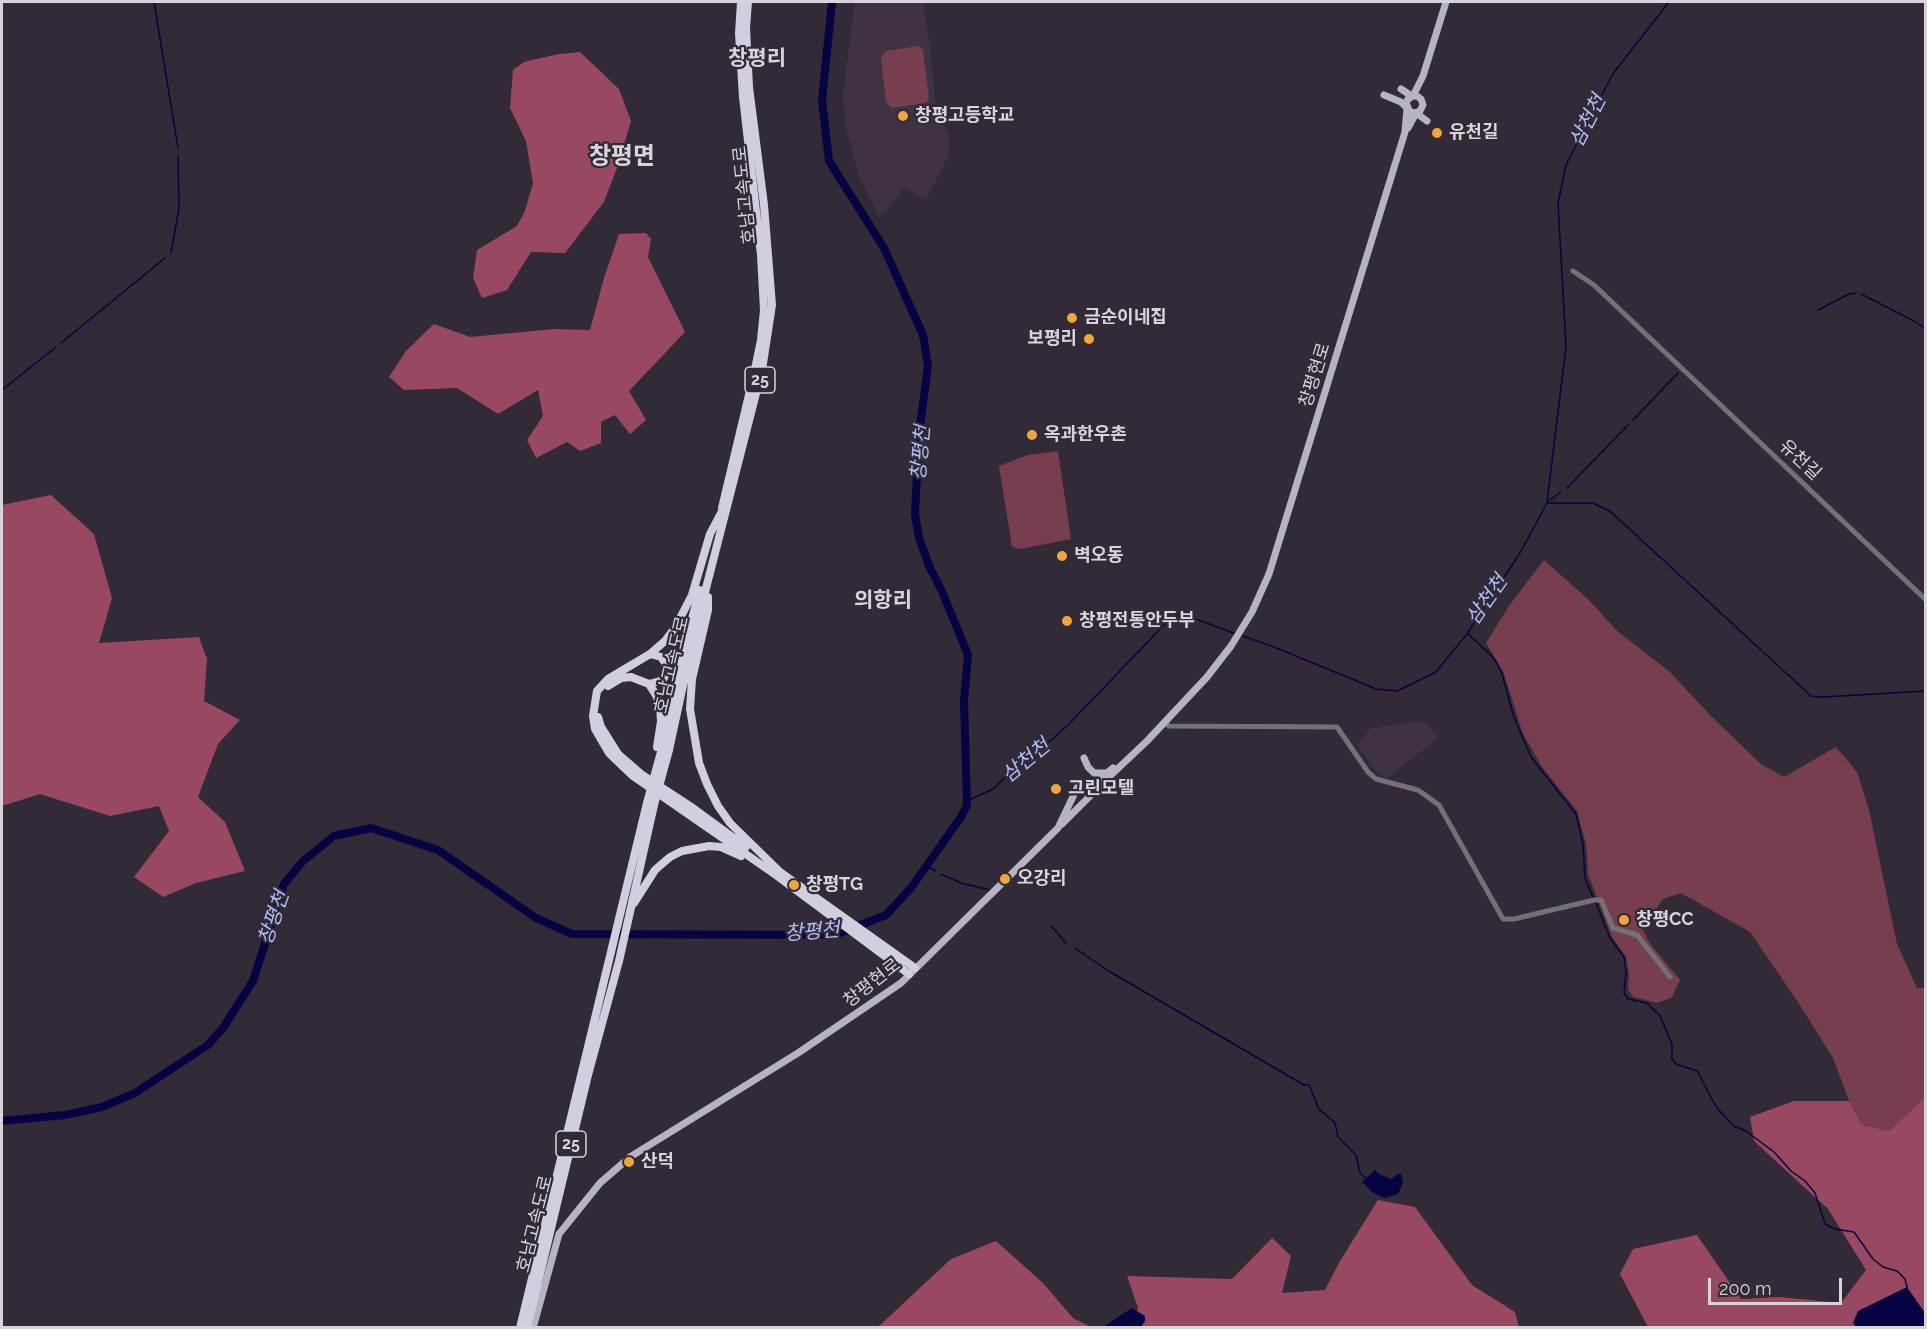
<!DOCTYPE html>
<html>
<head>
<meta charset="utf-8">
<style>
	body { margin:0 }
	#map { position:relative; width:1927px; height:1329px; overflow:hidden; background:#322a36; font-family:Raleway,sans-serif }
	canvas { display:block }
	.frame { position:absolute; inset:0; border:3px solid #d9d4db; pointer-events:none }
	.scale { position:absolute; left:1708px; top:1278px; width:134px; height:27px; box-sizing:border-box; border:3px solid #d9d4db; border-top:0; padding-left:8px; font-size:18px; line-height:21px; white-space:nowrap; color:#d9d4db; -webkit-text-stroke:4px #322a36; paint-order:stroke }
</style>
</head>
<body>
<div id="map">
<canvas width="1927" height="1329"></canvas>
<div class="frame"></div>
<div class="scale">200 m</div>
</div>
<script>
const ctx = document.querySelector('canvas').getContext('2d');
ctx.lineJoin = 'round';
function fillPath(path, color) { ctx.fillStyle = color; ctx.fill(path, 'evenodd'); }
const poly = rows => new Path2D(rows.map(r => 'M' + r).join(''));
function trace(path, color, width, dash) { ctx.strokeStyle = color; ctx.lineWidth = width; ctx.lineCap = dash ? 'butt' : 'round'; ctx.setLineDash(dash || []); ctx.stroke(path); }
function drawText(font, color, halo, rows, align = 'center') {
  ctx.font = font + ' Raleway,"Noto Sans KR",sans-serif'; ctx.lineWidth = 4.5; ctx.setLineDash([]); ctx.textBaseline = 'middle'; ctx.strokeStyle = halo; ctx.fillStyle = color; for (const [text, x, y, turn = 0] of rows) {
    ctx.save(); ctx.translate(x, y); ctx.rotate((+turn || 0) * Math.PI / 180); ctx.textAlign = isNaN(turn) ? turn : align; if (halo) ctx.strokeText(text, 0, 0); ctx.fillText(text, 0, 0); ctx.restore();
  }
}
fillPath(poly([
	[855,2,923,2,930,48,936,108,949,134,948,157,926,200,904,187,886,212,879,216,859,176,845,125,843,95],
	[1424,721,1438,738,1387,778,1377,773,1357,745,1371,728]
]), '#3f3343');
fillPath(poly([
	[918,46,923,50,929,99,926,103,892,108,886,102,881,58,886,51],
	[1058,451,1071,539,1021,549,1012,547,999,466,1028,455],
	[1544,560,1590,601,1616,630,1671,673,1711,716,1761,764,1784,777,1836,747,1857,772,1869,810,1897,944,1917,988,1925,988,1925,1097,1889,1131,1862,1125,1849,1101,1833,1058,1800,1005,1750,932,1681,893,1663,899,1642,928,1650,944,1680,980,1672,997,1658,1003,1633,997,1628,989,1629,974,1626,957,1612,937,1588,874,1586,844,1577,811,1542,767,1523,734,1503,671,1486,643,1509,606]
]), '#773e4e');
fillPath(poly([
	[580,52,619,89,631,121,617,168,604,202,565,253,531,252,507,290,482,298,473,278,477,250,517,226,525,211,533,183,526,141,510,108,513,70,524,62,559,54],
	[646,233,651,239,648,257,685,332,629,391,646,420,630,434,615,415,601,422,601,443,580,451,567,442,536,458,527,440,543,416,538,390,498,414,457,388,404,390,389,377,406,351,434,324,470,337,555,329,590,330,604,278,619,234],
	[51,495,94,534,112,598,99,643,199,637,207,659,204,701,240,720,218,744,198,797,225,822,245,871,196,883,163,897,134,877,169,831,159,806,110,816,40,794,2,806,2,505],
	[1925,1097,1925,1327,1648,1327,1620,1274,1633,1249,1697,1235,1741,1299,1780,1297,1841,1303,1866,1270,1828,1209,1754,1141,1750,1117,1794,1101,1849,1101,1862,1125,1889,1131],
	[1378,1200,1415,1207,1472,1285,1515,1312,1519,1327,1130,1327,1138,1308,1127,1276,1232,1279,1272,1238,1291,1256,1282,1293,1325,1290,1340,1261],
	[996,1241,1043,1283,1073,1318,1091,1327,878,1327,951,1259]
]), '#994861');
fillPath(poly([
	[1375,1170,1379,1174,1391,1179,1398,1174,1401,1174,1403,1183,1398,1194,1385,1198,1372,1192,1362,1182],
	[1907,1287,1925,1313,1925,1327,1856,1327,1853,1323,1858,1311],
	[1132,1308,1145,1316,1145,1321,1141,1327,1103,1327]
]), '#050342');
trace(poly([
	[154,2,178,148],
	[171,253,179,208,178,156],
	[1861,294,1914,321,1926,329],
	[1818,310,1849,294,1856,293],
	[61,343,165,258],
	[2,390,56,347],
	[1633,420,1678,373],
	[1567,488,1628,425],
	[1547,502,1561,492],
	[1548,503,1593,503,1611,512,1811,696,1823,697,1926,691],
	[1468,634,1490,654,1496,662,1502,674,1514,717,1531,757,1576,814,1583,844,1585,878,1593,897],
	[1240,635,1274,647,1376,689,1397,691,1436,672,1467,634,1520,553,1547,503,1566,346,1558,203,1566,165,1612,75,1669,2],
	[967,801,993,789,1012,771,1047,744,1068,725,1165,624,1180,613,1236,634],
	[927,866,936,871],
	[941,874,961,883,990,890],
	[1596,903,1610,938,1624,957,1626,972,1624,993,1628,999,1647,1003,1660,1016,1672,1044,1672,1059,1676,1064,1697,1071,1717,1108,1734,1126,1746,1131,1774,1152,1791,1171,1805,1181,1815,1193,1825,1224,1835,1229,1854,1232,1873,1259,1883,1267,1897,1271,1905,1279,1907,1287],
	[1051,926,1066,943],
	[1075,948,1107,970,1304,1085,1309,1085,1319,1109,1335,1123,1338,1137,1356,1155,1360,1173,1366,1178]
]), '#050342', 1.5);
trace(poly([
	[2,1121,65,1115,102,1107,135,1093,208,1045,223,1028,253,981,284,884,303,861,334,836,371,828,438,850,536,918,572,934,835,935,886,915,911,888,961,817,967,805,964,701,968,655,941,589,930,568,919,538,915,514,919,434,928,366,923,335,884,248,829,161,822,100,832,2]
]), '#050342', 8);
trace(poly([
	[1573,271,1594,285,1926,600],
	[1163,723,1169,726,1337,727,1368,772,1376,779,1418,790,1439,805,1503,919,1514,919,1594,900,1601,900,1613,928,1637,935,1670,977]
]), '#727178', 5);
trace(poly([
	[1401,89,1410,95,1413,96,1417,96,1421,99,1423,105,1420,111,1416,113,1410,112,1406,103,1408,99,1413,96,1423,76,1446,2],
	[1408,128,1416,113,1427,121],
	[1084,758,1088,767,1094,773,1107,773,1113,768],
	[1062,824,1105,781],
	[533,1328,559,1234,600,1183,630,1157,798,1053,901,983,1058,828,1079,784,1092,784,1111,775,1147,741,1207,677,1231,646,1252,612,1269,574,1405,132,1407,108,1401,102,1384,95]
]), '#b6b4c2', 7);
trace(poly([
	[722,508,754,374,761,340,764,310,761,255,743,97,739,33,741,2],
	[721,513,710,534,692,595,675,628,665,641,650,654,608,679,597,691,593,716,595,729,609,753,633,776,776,875,909,974],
	[708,597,708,610,692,679,690,709,699,763,707,784,718,806,730,823,779,871],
	[649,684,660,681,664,678,668,667,661,657,650,654],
	[608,686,621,678,631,677,649,684,656,695,660,706,661,721,657,747],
	[598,717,601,727,618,754,641,774,690,806,746,847],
	[662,748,689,629,700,590],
	[669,750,694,635,762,370,772,305,764,205,749,87,746,28,748,2],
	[780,872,915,968],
	[634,903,655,870,670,857,682,851,709,846,721,847,741,856],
	[520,1328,647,803],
	[527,1328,588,1075,619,961,654,805]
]), '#d1cedf', 8);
trace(poly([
	[647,803,662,748],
	[654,805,669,750]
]), '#d1cedf', 8);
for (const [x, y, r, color] of [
	[903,116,6,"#efa73d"],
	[1437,133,6,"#efa73d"],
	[1072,318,6,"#efa73d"],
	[1089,339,6,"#efa73d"],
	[1032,435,6,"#efa73d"],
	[1062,556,6,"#efa73d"],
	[1067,621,6,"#efa73d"],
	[1056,789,6,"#efa73d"],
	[1005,879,6,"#efa73d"],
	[794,885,6,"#efa73d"],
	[1624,920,6,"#efa73d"],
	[629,1162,6,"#efa73d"]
]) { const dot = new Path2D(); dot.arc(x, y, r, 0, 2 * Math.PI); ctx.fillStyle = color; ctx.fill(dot); trace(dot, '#322a36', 2); }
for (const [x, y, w] of [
	[760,380,30],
	[571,1144,30]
]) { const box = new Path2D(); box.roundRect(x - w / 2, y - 13, w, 26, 4.5); ctx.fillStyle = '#322a36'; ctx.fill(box); trace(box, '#d9d4db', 1.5); }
drawText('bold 16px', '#d9d4db', null, [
	["25",760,380],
	["25",571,1144]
]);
drawText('bold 18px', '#d9d4db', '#322a36', [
	["창평고등학교",915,116],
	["유천길",1449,133],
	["금순이네집",1084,318],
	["보평리",1077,339,"right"],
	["옥과한우촌",1044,435],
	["벽오동",1074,556],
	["창평전통안두부",1079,621],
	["그린모텔",1068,789],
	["오강리",1017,879],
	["창평TG",806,885],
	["창평CC",1636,920],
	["산덕",641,1162]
], 'left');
drawText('18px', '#d9d4db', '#322a36', [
	["호남고속도로",745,195,-96],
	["창평현로",1315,375,-73],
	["유천길",1800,460,43],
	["호남고속도로",672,665,-77],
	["창평현로",872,983,-38],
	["호남고속도로",535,1224,-76]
]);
drawText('italic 20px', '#acc1fb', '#322a36', [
	["삼천천",1588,121,-63],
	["창평천",921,453,-85],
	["삼천천",1487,600,-55],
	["삼천천",1026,761,-40],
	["창평천",274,918,-71],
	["창평천",812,932,-4]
]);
drawText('bold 21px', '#d9d4db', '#322a36', [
	["창평리",757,59],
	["의항리",883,601]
]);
drawText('bold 24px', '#d9d4db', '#322a36', [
	["창평면",622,157]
]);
</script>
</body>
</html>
